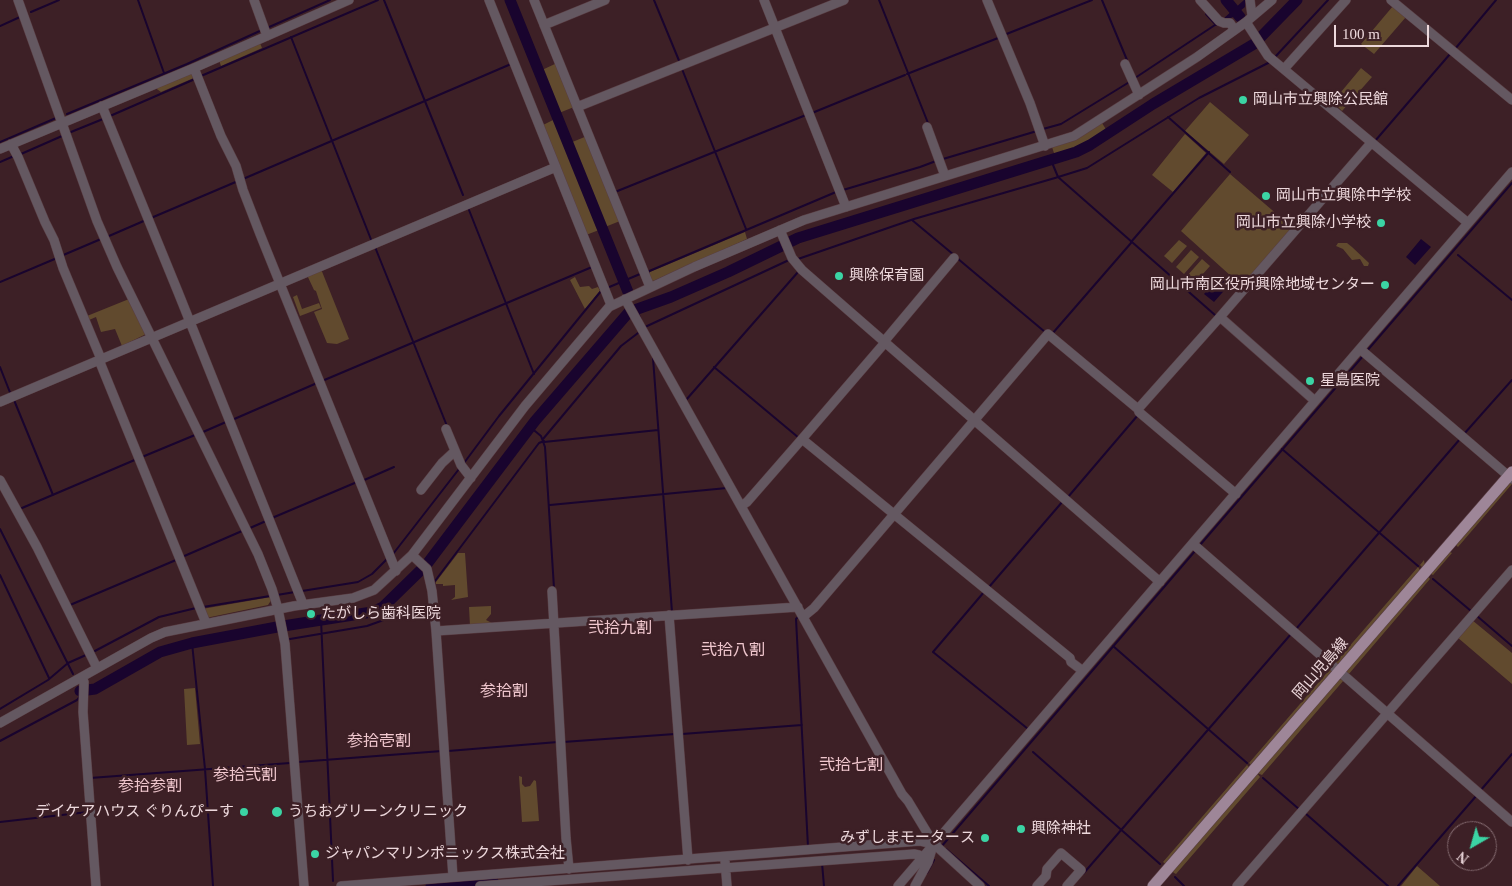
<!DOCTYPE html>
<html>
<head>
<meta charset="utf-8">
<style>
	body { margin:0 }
	#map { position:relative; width:1512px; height:886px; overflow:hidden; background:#3d2026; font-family:"Times New Roman",serif }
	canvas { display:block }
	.north { position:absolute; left:1447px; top:821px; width:50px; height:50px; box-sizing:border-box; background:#3d2026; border:1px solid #836a6f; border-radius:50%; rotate:218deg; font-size:14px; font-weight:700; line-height:20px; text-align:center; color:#edd8dc }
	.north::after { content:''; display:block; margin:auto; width:18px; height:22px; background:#3bd4a4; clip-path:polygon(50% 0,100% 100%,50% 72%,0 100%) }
	.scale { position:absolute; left:1334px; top:25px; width:95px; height:22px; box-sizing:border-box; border:2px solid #edd8dc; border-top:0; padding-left:6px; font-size:15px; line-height:18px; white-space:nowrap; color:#edd8dc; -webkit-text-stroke:4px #3d2026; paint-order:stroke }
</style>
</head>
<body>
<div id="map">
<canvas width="1512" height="886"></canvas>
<div class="north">N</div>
<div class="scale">100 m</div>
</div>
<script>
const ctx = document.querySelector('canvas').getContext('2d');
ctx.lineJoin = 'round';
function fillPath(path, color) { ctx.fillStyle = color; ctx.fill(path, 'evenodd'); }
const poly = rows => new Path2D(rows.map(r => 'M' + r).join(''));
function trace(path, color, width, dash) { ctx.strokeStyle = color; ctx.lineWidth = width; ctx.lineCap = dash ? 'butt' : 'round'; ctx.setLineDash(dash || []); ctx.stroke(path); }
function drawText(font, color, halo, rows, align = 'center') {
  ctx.font = font + ' "Times New Roman","Noto Sans JP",serif'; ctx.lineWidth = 5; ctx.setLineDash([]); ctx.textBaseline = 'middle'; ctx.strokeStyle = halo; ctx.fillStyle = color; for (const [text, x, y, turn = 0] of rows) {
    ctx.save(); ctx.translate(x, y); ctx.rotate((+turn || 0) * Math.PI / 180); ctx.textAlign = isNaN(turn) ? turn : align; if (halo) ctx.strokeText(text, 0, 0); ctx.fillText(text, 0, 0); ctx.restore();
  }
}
fillPath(poly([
	[1393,6,1406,17,1374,54,1361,44],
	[260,43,262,48,221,66,219,60],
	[557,63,574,107,559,113,542,70],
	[1361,68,1372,77,1342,111,1338,107,1346,96,1341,92],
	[193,73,196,77,161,92,154,87],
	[1210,102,1249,135,1224,164,1185,131],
	[555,119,599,230,586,235,543,125],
	[1102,123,1107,131,1086,144,1055,156,1052,147],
	[1185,134,1206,153,1173,192,1152,175],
	[587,136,620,221,605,227,570,143],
	[1230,174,1293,228,1242,286,1181,231],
	[745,232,747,239,651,282,649,276,650,272],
	[1179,240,1187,246,1172,263,1164,256],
	[1338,243,1347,243,1352,247,1369,263,1368,266,1364,266,1360,259,1352,260,1343,249,1336,246],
	[1191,250,1199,257,1184,274,1176,267],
	[1202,259,1210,266,1195,283,1187,276],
	[321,269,349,339,337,344,327,343,314,312,322,309,316,291,314,290,307,275],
	[575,277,580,287,589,286,592,289,598,287,600,291,585,309,570,280],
	[297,295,302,309,319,303,321,308,300,316,293,297],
	[129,299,146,334,122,346,115,329,101,332,96,317,89,320,87,316],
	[1510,481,1512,484,1458,547,1455,544],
	[1448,551,1452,553,1433,575,1431,574,1428,576,1430,579,1348,675,1345,673],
	[458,553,465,553,468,597,451,600,455,597,455,585,443,586,443,584,436,584,436,582],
	[1424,560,1425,566,1339,667,1334,664,1418,567,1420,570,1422,567,1420,565],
	[271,597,272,599,268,605,206,618,202,609],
	[491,606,491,614,486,620,492,623,470,626,469,607],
	[1472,620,1512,653,1512,684,1457,637],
	[1331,668,1333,672,1167,865,1163,862,1247,765,1250,768,1252,766,1249,763],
	[1339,679,1344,680,1262,775,1257,773,1260,777,1176,874,1174,873,1172,871],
	[195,688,200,744,187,745,184,689],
	[519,776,522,777,522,784,525,787,530,786,534,780,536,781,539,821,522,822],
	[1417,866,1440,886,1401,886]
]), '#614a2e');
fillPath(poly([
	[1244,0,1246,0,1245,7,1240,11,1241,16,1239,18,1235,16,1227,20,1223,19],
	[1421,239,1431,247,1415,265,1406,257],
	[1220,275,1230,284,1214,302,1204,294]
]), '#19042e');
trace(poly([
	[138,0,164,73],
	[384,0,463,195],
	[654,0,680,63],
	[879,0,928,123],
	[1102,0,1127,60],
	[31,12,59,0],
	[1206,14,1216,25],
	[0,26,20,17],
	[267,28,330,0],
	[1004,35,1092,0],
	[291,37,372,242],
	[1455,49,1496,0],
	[1275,57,1328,0],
	[682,69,746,229],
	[907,74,998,38],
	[201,76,378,0],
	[1135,78,1218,23],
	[812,113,905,75],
	[67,114,187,64,262,30],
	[110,116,195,79],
	[1168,117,1230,172],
	[1043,129,1061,124,1131,81],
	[71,132,103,119],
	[1375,141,1450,54],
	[0,142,56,118],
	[21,154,62,136],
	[943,159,1037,131],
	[1051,160,1058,177,1215,315],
	[0,162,14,156],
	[243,179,511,64],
	[843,190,920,167,936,161],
	[615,192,806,115],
	[469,210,534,374],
	[151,218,238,181],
	[912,220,954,255],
	[109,236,146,220],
	[1131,242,1209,152],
	[375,247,447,426],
	[1458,255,1512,300],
	[61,256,101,239],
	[798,259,914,219,1055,178,1087,168,1199,98,1270,62],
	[957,259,957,258,1045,332],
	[647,272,836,192],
	[0,282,57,258],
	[607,288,640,274],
	[636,308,641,320],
	[645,327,789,260],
	[1052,334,1131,243],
	[1366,352,1512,183],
	[653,358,672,612],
	[0,367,11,395],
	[714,367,799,438],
	[322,381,592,267],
	[14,400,53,495],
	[686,400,798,272],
	[232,420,317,383],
	[530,427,541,436,545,447,554,588],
	[203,432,226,422],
	[1464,434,1512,380],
	[543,439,621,346,638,333],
	[544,442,658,430],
	[1282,449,1418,566],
	[142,457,195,435],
	[464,463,499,416,601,291],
	[362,481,394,467],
	[1068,497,1138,415],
	[550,505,727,488],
	[22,508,137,459],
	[272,518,357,482],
	[250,528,266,521],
	[0,529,73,674],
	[1200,545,1363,356],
	[393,554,459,469],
	[182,557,242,531],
	[0,575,49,678],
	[1433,579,1471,611],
	[435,581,539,443,544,441],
	[989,587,1063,501],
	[302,591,358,582,372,574,388,558],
	[984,592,933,652,1028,729],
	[277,595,295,592],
	[70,605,176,560],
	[203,607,270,596],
	[799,616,796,619,808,847],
	[1477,616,1512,646],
	[321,620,333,881],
	[1296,629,1460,439],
	[290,639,367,626,392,617,408,605],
	[192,643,205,769,213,886],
	[1113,646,1247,763],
	[93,652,159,617,196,608],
	[0,709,48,680,68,663,86,655],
	[682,734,802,725],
	[0,741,77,700,80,696],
	[563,742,675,734],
	[448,751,558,742],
	[1033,752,1160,864],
	[298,762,442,751],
	[90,778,290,763],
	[1263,778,1300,810],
	[1480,791,1512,754],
	[1305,813,1388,886],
	[0,822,88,812],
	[941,847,1195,551],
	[946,849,989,886],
	[822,863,824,886],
	[927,873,934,860],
	[1083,874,1291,634],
	[1175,877,1184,886],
	[452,883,453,884],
	[1398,886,1477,795]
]), '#19042e', 2);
trace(poly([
	[510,0,628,292],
	[1226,0,1240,17],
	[80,691,95,689,160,652,192,643,277,627,372,612,383,607,427,564,535,421,629,312,671,297,728,272,798,238,1076,152,1090,145,1153,104,1254,44,1297,0],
	[431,886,493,881]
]), '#19042e', 11);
const minor = poly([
	[18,0,97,221,117,267,258,554,272,589,278,609,285,644,304,886],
	[254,0,267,36],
	[489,0,611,305],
	[534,0,650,287],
	[764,0,846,207],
	[987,0,1030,103,1045,146],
	[1200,0,1219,21,1224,23,1230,23,1234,29],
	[1250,0,1252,16],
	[1391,0,1512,100],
	[1246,22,1268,56,1468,223],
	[544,25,605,0],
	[1125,64,1139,95],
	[194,68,221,136,236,166,243,190,260,234,396,571],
	[1284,69,1346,0],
	[102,106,178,292,303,604],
	[577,107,844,0],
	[927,127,945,176],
	[11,144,18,157,45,222,54,240,63,268,101,359],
	[0,149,194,68,349,0],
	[780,230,792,258,802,270,1160,582],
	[625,299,902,794,908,801,934,844,980,886],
	[1220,317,1371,143],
	[1360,349,1512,479],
	[99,360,206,623],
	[0,402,556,167],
	[1138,409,1220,317,1315,401],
	[446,429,461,465,471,478],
	[802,439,1070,658,1071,662,1083,671],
	[0,480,37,547,97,668],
	[421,490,442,463,455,451],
	[741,506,747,502,802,439,882,346,887,338,954,258],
	[1193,544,1512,822],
	[412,555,427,569,432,591,436,631,453,877],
	[552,591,566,838,569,869],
	[669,615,688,860],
	[803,617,814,608,1048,334,1138,409,1139,412,1236,494],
	[436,631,798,607],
	[82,677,84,682,83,712,96,886],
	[0,723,151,638,165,632,294,606,353,598,374,590,412,555,525,406,609,307,694,267,804,220,1074,136,1197,57,1246,22,1272,0],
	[725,861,727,886],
	[341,886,920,841,934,844],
	[480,886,914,854,919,855],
	[898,886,1512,172],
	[915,886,928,862,932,849],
	[1037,886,1046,876,1047,869,1061,853,1081,870,1067,886],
	[1237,886,1512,570]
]);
const major = poly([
	[1153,886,1512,472]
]);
trace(minor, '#593d43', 10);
trace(major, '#593d43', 12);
trace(minor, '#645861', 9);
trace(major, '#9e8698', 11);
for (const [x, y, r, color] of [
	[1243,100,5,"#3bd4a4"],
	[1266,196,5,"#3bd4a4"],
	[1381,223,5,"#3bd4a4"],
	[839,276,5,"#3bd4a4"],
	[1385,285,5,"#3bd4a4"],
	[1310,381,5,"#3bd4a4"],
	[311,614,5,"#3bd4a4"],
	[244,812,5,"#3bd4a4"],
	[277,812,6,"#3bd4a4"],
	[1021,829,5,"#3bd4a4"],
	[985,838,5,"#3bd4a4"],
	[315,854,5,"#3bd4a4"]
]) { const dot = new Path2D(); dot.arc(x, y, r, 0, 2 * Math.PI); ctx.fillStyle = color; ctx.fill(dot); trace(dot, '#3d2026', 2); }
drawText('15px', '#edd8dc', '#3d2026', [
	["岡山市立興除公民館",1253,100],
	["岡山市立興除中学校",1276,196],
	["岡山市立興除小学校",1371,223,"right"],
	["興除保育園",849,276],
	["岡山市南区役所興除地域センター",1375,285,"right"],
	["星島医院",1320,381],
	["たがしら歯科医院",321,614],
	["デイケアハウス ぐりんぴーす",234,812,"right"],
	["うちおグリーンクリニック",288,812],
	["興除神社",1031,829],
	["みずしまモータース",975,838,"right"],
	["ジャパンマリンポニックス株式会社",325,854]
], 'left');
drawText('15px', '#edd8dc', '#3d2026', [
	["岡山児島線",1321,669,-49]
]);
drawText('16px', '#efc6cd', '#3d2026', [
	["弐拾九割",620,629],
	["弐拾八割",733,651],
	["参拾割",504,692],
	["参拾壱割",379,742],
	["弐拾七割",851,766],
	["参拾弐割",245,776],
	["参拾参割",150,787]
]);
</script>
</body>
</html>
